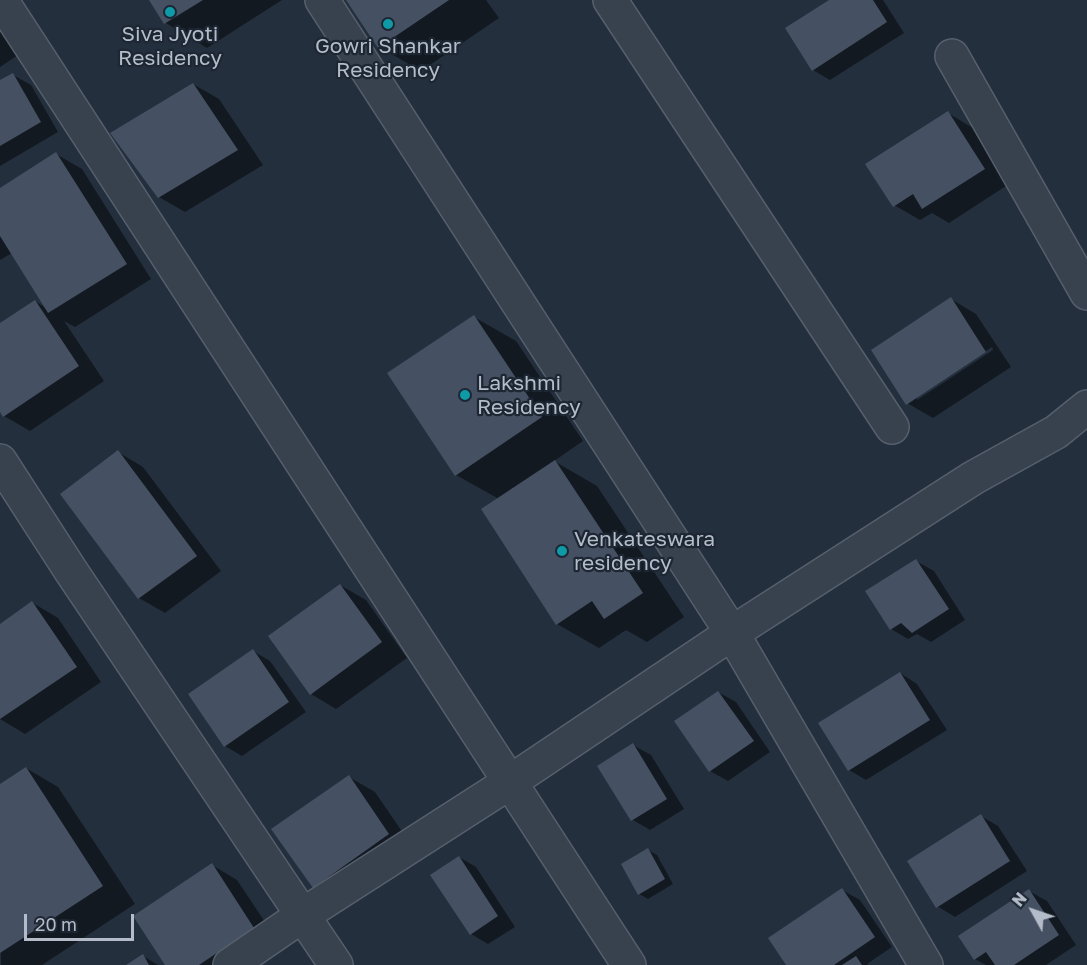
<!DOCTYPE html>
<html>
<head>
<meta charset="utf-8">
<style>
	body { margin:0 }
	#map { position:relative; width:1087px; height:965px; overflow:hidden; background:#242f3e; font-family:"Golos Text",sans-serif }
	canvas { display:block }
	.north { position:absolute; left:1003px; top:881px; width:60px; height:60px; -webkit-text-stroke:4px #1d2633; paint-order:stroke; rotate:310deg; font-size:16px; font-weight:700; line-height:24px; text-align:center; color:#b4bcc9 }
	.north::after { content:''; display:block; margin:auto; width:21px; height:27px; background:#b4bcc9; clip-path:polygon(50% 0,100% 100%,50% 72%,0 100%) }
	.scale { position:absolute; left:24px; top:914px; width:110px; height:27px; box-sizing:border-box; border:3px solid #b4bcc9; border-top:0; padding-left:8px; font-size:18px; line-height:21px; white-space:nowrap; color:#b4bcc9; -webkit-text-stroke:4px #1d2633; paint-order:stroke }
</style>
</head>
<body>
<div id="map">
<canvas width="1087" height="965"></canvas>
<div class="north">N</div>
<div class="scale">20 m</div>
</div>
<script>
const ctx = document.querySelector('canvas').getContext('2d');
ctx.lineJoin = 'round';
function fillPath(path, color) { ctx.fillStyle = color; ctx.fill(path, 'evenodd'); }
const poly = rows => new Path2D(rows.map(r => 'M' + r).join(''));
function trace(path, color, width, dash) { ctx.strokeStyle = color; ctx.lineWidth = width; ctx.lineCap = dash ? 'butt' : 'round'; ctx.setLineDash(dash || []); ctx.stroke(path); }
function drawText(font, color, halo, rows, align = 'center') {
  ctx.font = font + ' "Golos Text",sans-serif'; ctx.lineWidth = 4.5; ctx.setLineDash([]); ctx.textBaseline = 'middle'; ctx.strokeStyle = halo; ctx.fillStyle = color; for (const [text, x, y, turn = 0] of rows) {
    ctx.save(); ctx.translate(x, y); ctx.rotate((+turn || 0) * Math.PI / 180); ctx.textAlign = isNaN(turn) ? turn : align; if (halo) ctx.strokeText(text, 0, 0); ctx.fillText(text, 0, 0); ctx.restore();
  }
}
fillPath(poly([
	[151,0,282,0,207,48,166,23],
	[347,0,486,0,499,18,421,71,379,47],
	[832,0,883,0,904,33,830,80,813,70],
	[0,28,18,55,0,67],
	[13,75,31,85,58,132,0,166,0,82],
	[193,84,219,99,263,165,185,212,159,197],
	[948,113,973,128,1009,184,949,223,932,213,920,220,894,205],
	[56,154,82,169,151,279,75,327,64,321,104,381,30,431,4,416,0,410,0,324,35,301,46,308,12,253,0,260,0,190],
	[951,299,976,314,1011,367,933,418,907,403],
	[992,347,993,350,917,400,917,396],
	[474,317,516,341,583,441,554,461,597,486,684,617,647,642,626,630,599,648,557,624,499,499,456,475],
	[118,452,143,467,221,571,165,613,139,598],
	[916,561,934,571,965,620,931,642,917,634,908,639,891,629],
	[340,585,366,600,407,658,336,709,311,694],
	[33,603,58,618,101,682,25,734,0,719,0,625],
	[253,651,270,661,306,712,242,756,225,746],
	[900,673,917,684,947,730,866,780,849,770],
	[718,692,736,702,770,752,728,781,710,771],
	[633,745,651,755,684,809,650,830,633,820,599,766],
	[26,768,58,787,135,904,42,965,1,965,0,786],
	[349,777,375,792,414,849,339,902,314,887],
	[981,816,998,826,1027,871,955,917,937,906],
	[648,850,657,855,673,884,648,899,639,894],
	[459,857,476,867,515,927,488,944,471,934],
	[212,865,237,880,279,943,246,965,167,965],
	[842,890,860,900,892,947,867,964,869,965,788,965],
	[1029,891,1047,901,1076,945,1046,965,986,965,975,959],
	[143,956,158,965,129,965]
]), '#0007');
fillPath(poly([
	[149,0,203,0,164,24],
	[346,0,449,0,378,48],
	[829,0,873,0,887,22,812,71,785,28],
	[13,73,41,122,0,146,0,80],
	[193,83,238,150,158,198,110,133],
	[948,111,985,169,922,209,913,194,893,207,865,164],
	[56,152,127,264,48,313,0,236,0,188],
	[951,297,986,352,906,405,871,350],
	[35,300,79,366,3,417,0,412,0,323],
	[474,315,542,417,455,476,387,373],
	[118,450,197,556,138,599,60,494],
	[555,460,643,593,604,619,592,601,556,625,481,509],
	[916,559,949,609,912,633,901,623,890,630,865,591],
	[340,584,382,642,310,695,268,636],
	[32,601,77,667,0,719,0,624],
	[253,649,289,702,224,747,188,694],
	[900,672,930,720,848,771,818,723],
	[718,691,754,741,709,772,674,721],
	[633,743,667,799,631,821,597,766],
	[26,767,103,886,0,953,0,784],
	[349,775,389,834,313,888,271,829],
	[981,814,1010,861,936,908,907,861],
	[648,848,665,879,638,895,621,864],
	[459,856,498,916,470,935,430,875],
	[212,863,254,928,199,965,165,965,133,916],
	[842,888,875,937,834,965,786,965,768,938],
	[1029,889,1059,935,1014,965,995,965,986,952,974,960,958,936],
	[143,954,149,965,126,965],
	[856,956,862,965,842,965]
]), '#455162');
const minor = poly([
	[1,0,629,965],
	[322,0,732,633,926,965],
	[610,0,892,427],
	[952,56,1087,293],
	[0,461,71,571,336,965],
	[230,965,303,915,510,782,732,633,973,478,1056,432,1087,407]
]);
trace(minor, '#565f6c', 36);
trace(minor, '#38414e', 33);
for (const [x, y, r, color] of [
	[170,12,6,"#0f9aa8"],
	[388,24,6,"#0f9aa8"],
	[465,395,6,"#0f9aa8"],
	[562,551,6,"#0f9aa8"]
]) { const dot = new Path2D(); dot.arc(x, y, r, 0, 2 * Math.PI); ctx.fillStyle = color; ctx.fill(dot); trace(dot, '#1d2633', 2); }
drawText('21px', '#b4bcc9', '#1d2633', [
	["Siva Jyoti",170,34],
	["Residency",170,58],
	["Gowri Shankar",388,46],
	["Residency",388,70],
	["Lakshmi",477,383,"left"],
	["Residency",477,407,"left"],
	["Venkateswara",574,539,"left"],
	["residency",574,563,"left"]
]);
</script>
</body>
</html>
